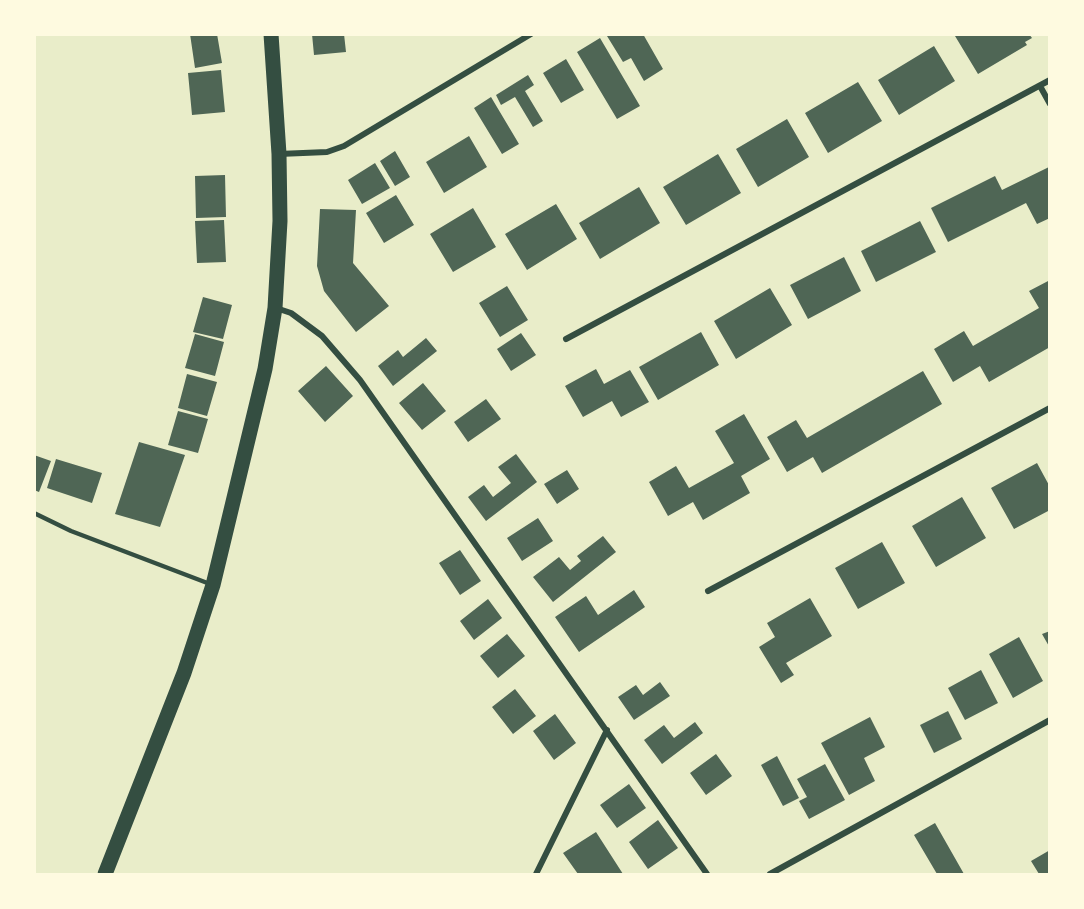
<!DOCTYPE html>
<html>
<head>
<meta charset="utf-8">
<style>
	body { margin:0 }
	#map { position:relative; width:1084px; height:909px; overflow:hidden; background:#e9edc9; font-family:Figtree,sans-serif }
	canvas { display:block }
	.frame { position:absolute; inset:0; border:36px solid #fefae0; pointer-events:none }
</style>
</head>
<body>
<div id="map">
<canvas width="1084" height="909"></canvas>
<div class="frame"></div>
</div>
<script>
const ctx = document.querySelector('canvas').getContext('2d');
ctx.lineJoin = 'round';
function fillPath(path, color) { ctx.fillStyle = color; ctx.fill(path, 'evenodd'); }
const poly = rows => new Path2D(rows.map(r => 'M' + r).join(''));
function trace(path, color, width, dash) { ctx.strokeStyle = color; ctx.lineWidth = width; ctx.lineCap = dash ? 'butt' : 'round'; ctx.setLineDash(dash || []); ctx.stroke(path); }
fillPath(poly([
	[190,34,217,34,222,63,195,68],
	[312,34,344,34,346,52,314,55],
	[610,34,643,34,663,69,644,81,631,58,623,62,607,36],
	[957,34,1029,34,1032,38,1025,42,1027,45,978,74,955,36],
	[600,38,640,106,617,119,577,52],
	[934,46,955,81,899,115,878,80],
	[566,59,584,90,561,103,543,73],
	[221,70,225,112,192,115,188,73],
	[528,75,534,85,525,91,543,121,533,127,515,97,501,105,496,95],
	[858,82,882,121,828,153,805,113],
	[491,97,519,144,502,154,474,108],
	[787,119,809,157,758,187,736,149],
	[469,136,487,167,444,193,426,162],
	[395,151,410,177,395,186,380,161],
	[718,154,741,193,686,225,663,187],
	[375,163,390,188,362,204,348,180],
	[1049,167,1050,218,1037,224,1026,203,948,242,931,208,995,176,1002,190],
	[225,175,226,217,196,218,195,176],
	[639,187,660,223,600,259,579,223],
	[396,195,414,225,384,243,366,213],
	[556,204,577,239,527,270,505,234],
	[473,208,496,247,453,272,430,234],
	[320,209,356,210,353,263,389,306,356,332,324,291,317,266],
	[224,220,226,262,197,263,195,221],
	[920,221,936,252,876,282,861,251],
	[844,257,861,291,808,319,790,285],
	[1050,280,1050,347,989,382,980,366,953,382,934,349,964,331,973,346,1039,308,1029,291],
	[507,286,528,320,500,337,479,303],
	[770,288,792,325,736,359,714,321],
	[203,297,232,305,223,339,193,332],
	[701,332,719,365,658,400,639,367],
	[521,333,536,355,511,371,497,349],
	[195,334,224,342,215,376,185,368],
	[426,338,437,351,393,386,378,366,398,350,403,357],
	[326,366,353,396,325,422,298,391],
	[596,369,604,384,630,370,649,402,621,417,612,401,583,417,565,386],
	[923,371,942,404,822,473,813,457,787,472,767,437,796,420,807,438],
	[187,374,217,382,207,416,178,408],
	[423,383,446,411,422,430,399,403],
	[486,399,501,419,468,442,454,422],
	[178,411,208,419,198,453,168,445],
	[744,414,770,459,741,476,750,493,703,520,693,502,668,516,649,482,676,466,689,488,734,463,715,431],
	[139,442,185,455,160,527,115,514],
	[516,454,537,482,486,521,468,497,484,485,493,497,511,483,498,467],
	[34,455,51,461,39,492,34,490],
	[56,459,102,473,92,503,47,488],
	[1037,463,1050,487,1050,510,1014,529,991,488],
	[567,470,579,489,557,504,544,484],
	[962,497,986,538,936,567,912,526],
	[538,518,553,541,522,561,507,538],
	[603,536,616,552,553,602,533,577,559,557,570,570,581,561,577,556],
	[882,542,905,583,858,609,835,568],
	[460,550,481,581,460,595,439,563],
	[634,590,645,607,579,652,555,617,586,596,598,615],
	[810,598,832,636,786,663,794,675,781,683,759,647,775,637,767,623],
	[488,599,502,618,474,640,460,621],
	[1050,631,1050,648,1042,634],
	[507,634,525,656,498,678,480,656],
	[1019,637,1043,681,1013,698,989,654],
	[981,670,998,703,965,720,948,688],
	[660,682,670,696,634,720,618,697,636,685,643,695],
	[515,689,536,716,513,734,492,707],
	[948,711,962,739,934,753,920,725],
	[555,714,576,743,554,760,533,731],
	[870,717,885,747,864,758,875,781,849,795,821,743],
	[695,722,703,733,662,764,644,740,664,725,674,738],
	[716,754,732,776,706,795,690,773],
	[777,756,799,798,783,806,761,765],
	[825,764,845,800,809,819,799,801,807,797,797,779],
	[629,784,646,808,617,828,600,805],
	[658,820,678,848,648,869,629,842],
	[935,823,964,874,937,874,914,835],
	[596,832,623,874,578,874,563,853],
	[1050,850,1050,874,1039,874,1031,861]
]), '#4f6655');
trace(poly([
	[34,513,71,531,210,584]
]), '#344e41', 4.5);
trace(poly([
	[1040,86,1050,104],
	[279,154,327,152,344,146,531,34],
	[276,308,291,313,322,336,360,380,707,874],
	[566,339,1050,80],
	[708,591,1050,408],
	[536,874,607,730],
	[770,874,1050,720]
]), '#344e41', 6);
trace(poly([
	[105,874,184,673,213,585,265,369,275,308,280,221,279,154,271,34]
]), '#344e41', 15);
</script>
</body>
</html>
